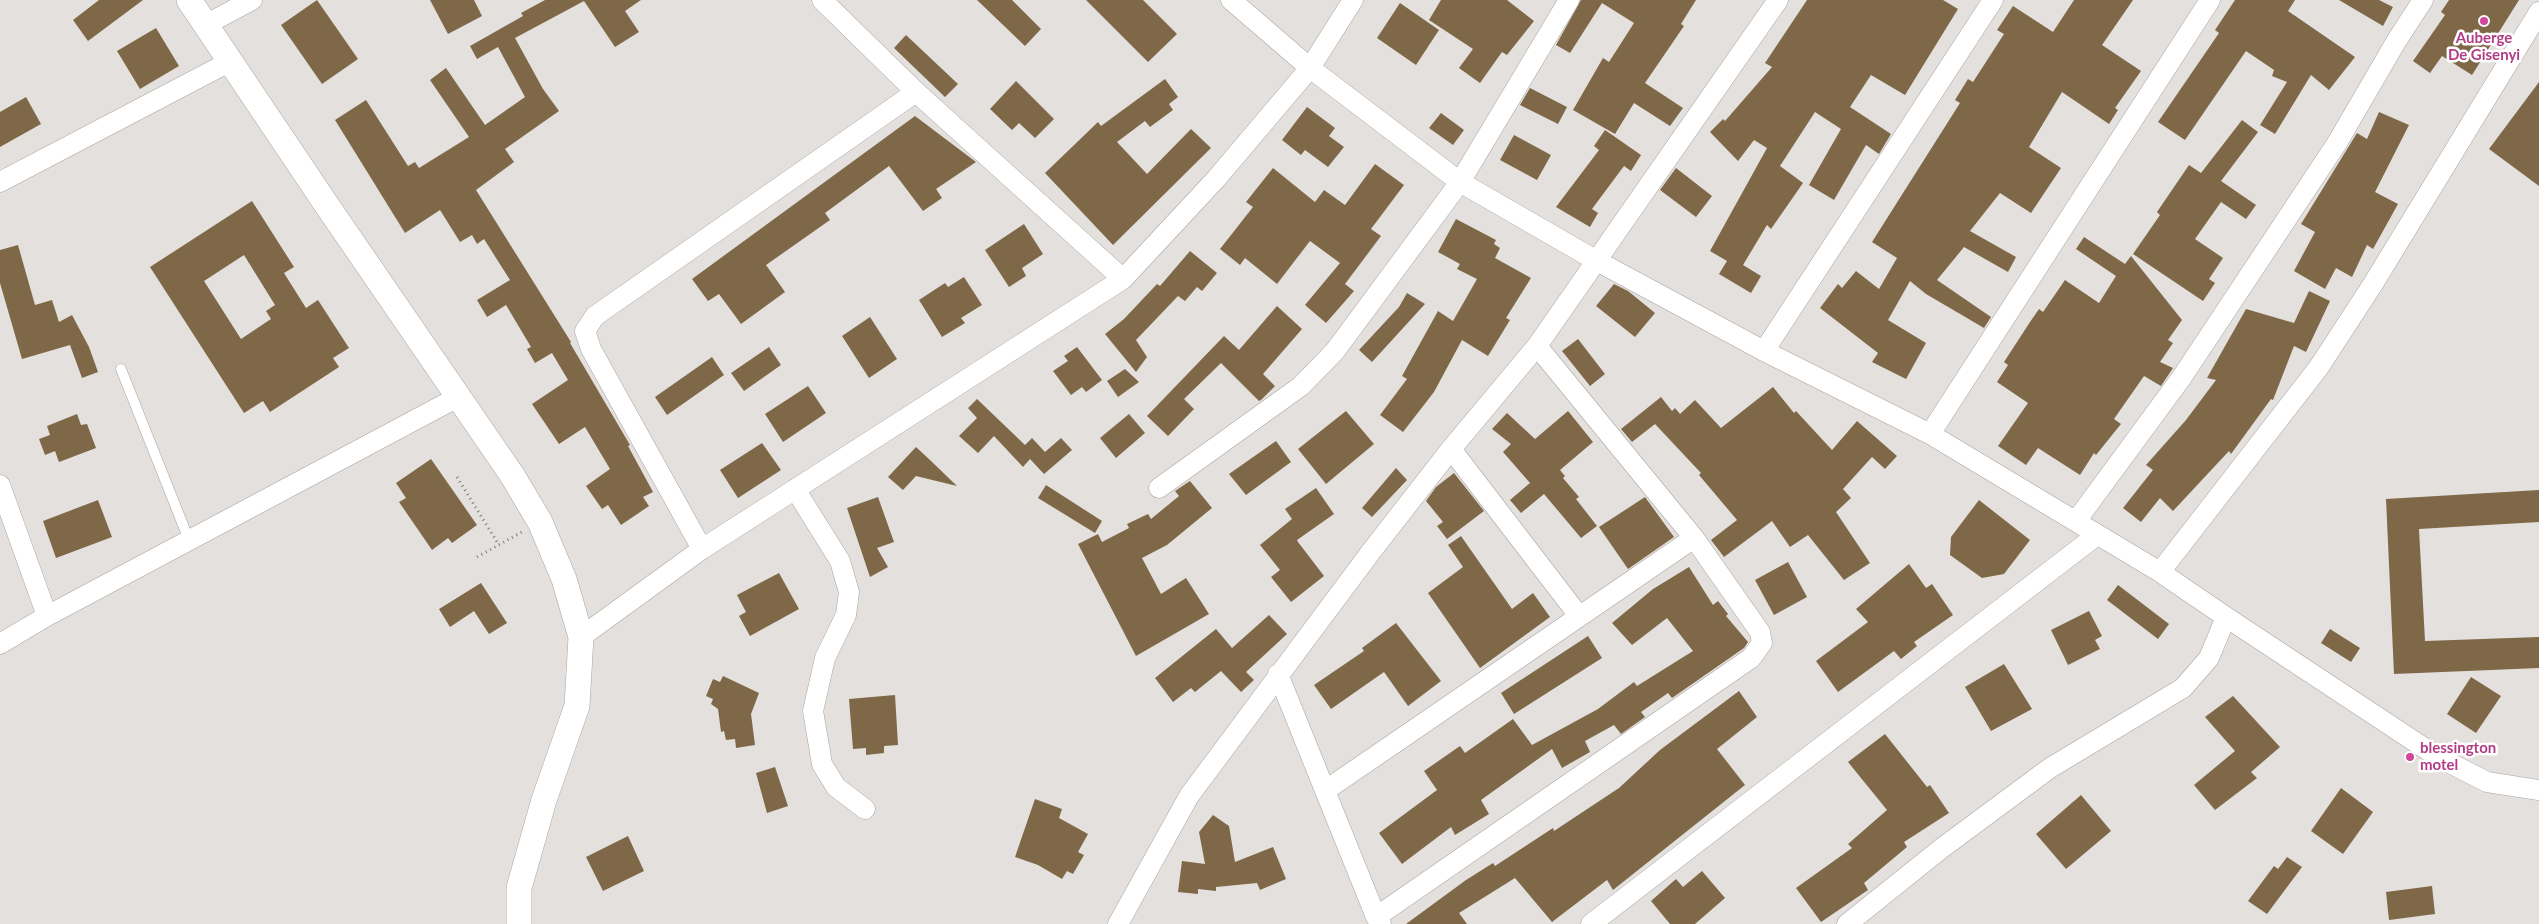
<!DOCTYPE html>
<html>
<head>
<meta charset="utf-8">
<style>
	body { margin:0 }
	canvas { display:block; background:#e3e0dd }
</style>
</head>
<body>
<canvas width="2539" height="924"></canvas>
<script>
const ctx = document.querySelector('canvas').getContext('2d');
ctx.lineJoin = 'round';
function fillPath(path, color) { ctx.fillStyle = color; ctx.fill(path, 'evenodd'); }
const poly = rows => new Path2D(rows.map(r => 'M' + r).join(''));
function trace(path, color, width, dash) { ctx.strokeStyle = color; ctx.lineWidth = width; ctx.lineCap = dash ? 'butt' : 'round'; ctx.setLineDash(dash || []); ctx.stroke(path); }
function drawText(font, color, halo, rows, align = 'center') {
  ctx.font = font + ' Lato,sans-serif'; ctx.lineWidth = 5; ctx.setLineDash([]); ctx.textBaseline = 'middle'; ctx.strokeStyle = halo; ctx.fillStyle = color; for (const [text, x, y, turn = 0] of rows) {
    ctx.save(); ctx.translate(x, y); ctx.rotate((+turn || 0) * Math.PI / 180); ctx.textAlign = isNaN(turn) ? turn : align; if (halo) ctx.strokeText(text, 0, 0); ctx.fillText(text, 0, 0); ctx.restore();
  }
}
fillPath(poly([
	[99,0,143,0,88,41,73,20],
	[317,0,358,59,322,84,281,25],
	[430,0,474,0,482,16,448,34],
	[545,0,641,0,625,11,639,32,615,47,584,1,515,38,543,89,559,111,505,149,514,162,476,190,571,342,570,343,630,445,628,446,653,492,643,497,649,506,621,525,608,505,602,509,586,486,610,469,585,427,559,444,532,404,568,380,552,353,535,363,527,349,531,347,506,305,487,317,477,300,510,280,484,239,477,244,472,235,460,242,440,210,405,233,335,120,366,100,408,166,415,162,419,168,469,137,430,80,446,68,485,125,525,97,498,47,477,59,470,46,523,16,521,13],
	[977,0,1012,0,1041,29,1025,46],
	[1086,0,1143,0,1177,34,1148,62],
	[1441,0,1507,0,1534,21,1507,55,1502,52,1480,83,1459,68,1473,49,1429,20],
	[1581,0,1696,0,1681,24,1684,26,1645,83,1683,108,1670,126,1634,103,1615,134,1573,110,1603,58,1609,62,1634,23,1602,3,1570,53,1556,45],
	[1807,0,1943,0,1958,9,1905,95,1871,75,1850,107,1891,134,1879,154,1866,145,1834,200,1809,185,1841,129,1815,112,1780,166,1803,183,1771,229,1767,225,1743,265,1761,276,1751,293,1719,274,1727,261,1710,251,1767,148,1754,140,1738,161,1710,132,1723,119,1725,121,1772,67,1765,63],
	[2074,0,2133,0,2102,45,2141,71,2115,108,2118,110,2109,124,2062,92,2029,147,2061,168,2031,213,2000,193,1970,231,2016,257,2008,272,1964,247,1937,280,1991,317,1984,328,1926,294,1910,281,1888,320,1926,343,1906,379,1872,362,1878,353,1820,308,1838,284,1842,288,1856,271,1879,289,1897,258,1872,242,1960,103,1955,100,1968,79,1973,82,2004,34,1997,30,2013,6,2053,32],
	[2235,0,2295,0,2288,11,2355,57,2329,90,2311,75,2275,134,2260,125,2287,82,2272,76,2274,70,2246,51,2185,140,2158,122,2219,33,2215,30],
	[2339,0,2379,0,2393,7,2383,26],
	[2449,0,2519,0,2472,75,2442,56,2430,73,2413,61,2445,15,2441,12],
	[1400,3,1439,30,1416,65,1377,38],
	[156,28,179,66,140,89,117,51],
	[906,35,958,84,945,97,894,48],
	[1165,79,1178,97,1169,104,1173,110,1150,127,1145,121,1117,142,1147,174,1191,129,1211,148,1113,245,1045,173,1098,122,1101,126],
	[1016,81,1054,119,1035,138,1019,123,1012,130,990,109],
	[2539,82,2539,186,2489,149],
	[1530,88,1567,107,1558,124,1520,105],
	[26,97,41,124,0,147,0,112],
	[1307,107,1335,128,1329,136,1344,147,1328,167,1305,150,1301,155,1282,140],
	[2379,112,2409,125,2375,192,2398,204,2373,249,2367,245,2352,277,2336,268,2325,289,2294,271,2315,232,2301,224,2357,133,2367,139],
	[1441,113,1464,130,1453,145,1429,128],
	[915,116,976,162,936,189,942,198,923,211,889,166,825,213,830,220,766,265,785,292,741,324,719,294,708,301,692,279],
	[2242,120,2258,132,2221,181,2256,205,2246,219,2221,202,2195,239,2223,258,2209,279,2215,283,2203,301,2133,254,2160,215,2157,212,2189,165,2201,173],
	[1605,130,1641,155,1631,171,1624,166,1592,209,1598,213,1590,227,1556,207,1599,150,1594,146],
	[1514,135,1551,155,1537,180,1500,160],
	[1375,164,1404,185,1371,229,1381,236,1345,284,1354,291,1326,323,1305,305,1340,263,1310,241,1277,284,1245,258,1240,265,1220,249,1253,207,1246,202,1273,168,1315,202,1324,190,1345,205],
	[1676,168,1712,196,1696,217,1660,190],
	[252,201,294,267,284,273,306,308,318,300,349,348,333,358,339,367,270,412,263,401,244,413,150,267],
	[244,255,275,305,266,311,271,319,241,339,204,281],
	[1456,219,1496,240,1494,244,1500,248,1495,258,1531,278,1506,318,1510,320,1488,356,1462,340,1434,392,1403,432,1380,415,1407,379,1402,376,1438,311,1453,321,1477,279,1457,269,1460,264,1438,252],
	[1024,224,1043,254,1022,268,1026,276,1009,287,985,250],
	[2084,237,2125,264,2131,256,2182,320,2168,340,2173,343,2160,362,2173,368,2161,386,2144,376,2114,419,2121,424,2096,455,2094,453,2080,475,2038,448,2026,465,1998,446,2028,403,1997,382,2008,365,2004,362,2030,322,2039,309,2043,312,2065,280,2099,303,2116,276,2076,249],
	[18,245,35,305,52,300,59,322,72,315,89,347,98,372,82,378,70,345,22,359,0,283,0,250],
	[1190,251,1217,273,1202,291,1197,287,1185,301,1178,296,1136,340,1147,357,1136,372,1105,334,1124,319,1157,284,1160,286],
	[964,277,982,305,961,318,965,323,942,337,919,300,945,283,948,287],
	[1614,284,1628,291,1655,313,1635,337,1596,306],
	[2309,291,2330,301,2306,352,2294,346,2273,400,2271,399,2231,454,2229,451,2173,511,2160,498,2141,522,2123,508,2153,470,2146,465,2186,420,2216,380,2207,378,2246,309,2294,323],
	[1407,293,1425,304,1372,362,1359,350,1399,307],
	[1277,306,1302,329,1263,374,1275,386,1261,400,1259,401,1221,363,1184,399,1194,409,1168,436,1147,416,1224,336,1239,350],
	[870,317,897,359,869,378,842,336],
	[1578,339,1605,374,1590,386,1562,351],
	[769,347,781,365,744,391,731,373],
	[1077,347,1102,380,1086,392,1082,387,1071,395,1053,371,1068,361,1064,356],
	[712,357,724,375,667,415,655,397],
	[1125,369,1139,382,1118,397,1107,381],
	[808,386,826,413,783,442,765,414],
	[1773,387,1794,413,1796,411,1832,450,1857,421,1897,456,1885,469,1872,457,1843,489,1851,498,1836,512,1870,563,1844,580,1808,535,1790,547,1772,521,1724,557,1711,540,1737,520,1699,475,1701,473,1655,424,1632,442,1621,429,1661,397,1672,411,1675,408,1680,414,1695,400,1721,428],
	[977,399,1025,445,1032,438,1045,452,1061,438,1072,450,1044,474,1030,459,1023,467,994,436,978,453,959,436,977,418,968,408],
	[1346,411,1374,444,1326,484,1298,449],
	[1568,411,1593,442,1560,470,1565,476,1563,478,1579,497,1576,499,1597,526,1581,538,1544,494,1521,513,1510,500,1530,483,1503,452,1511,444,1492,429,1507,413,1535,439],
	[77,414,81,425,87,424,96,448,59,462,55,451,45,455,39,439,50,435,47,426],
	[1129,414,1145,433,1116,458,1100,438],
	[1276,441,1291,462,1246,495,1229,474],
	[762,443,781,470,738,498,720,470],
	[916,447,930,460,957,486,916,476,903,490,888,477],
	[431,459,477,525,452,543,448,538,432,550,399,502,406,498,396,483],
	[1396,468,1407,480,1372,517,1362,508],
	[1454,473,1484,511,1447,539,1437,526,1443,522,1426,501,1436,487],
	[1190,481,1212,508,1167,545,1142,558,1161,594,1186,578,1209,614,1136,656,1078,544,1098,534,1102,542,1129,528,1127,524,1148,514,1151,519,1179,496,1175,491],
	[1046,485,1102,521,1095,533,1038,498],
	[1316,488,1334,514,1297,540,1298,542,1324,576,1291,602,1271,577,1280,570,1260,545,1292,519,1285,509],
	[2539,490,2539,522,2419,529,2425,641,2539,637,2539,668,2394,674,2386,499],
	[878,497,894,542,877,548,888,567,870,577,847,508],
	[1645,497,1674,537,1628,569,1599,527],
	[98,500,112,537,56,558,43,521],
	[1979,500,2030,540,2004,574,1982,578,1950,555,1951,537],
	[1461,536,1512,609,1533,593,1550,617,1480,668,1428,593,1463,567,1448,545],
	[1788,562,1807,597,1774,615,1755,580],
	[1909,564,1926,588,1932,584,1953,615,1914,642,1917,646,1901,659,1894,651,1838,692,1816,661,1868,622,1856,609],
	[1689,567,1713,605,1718,601,1728,614,1726,616,1748,642,1744,648,1672,698,1668,693,1641,712,1645,717,1621,734,1614,725,1585,741,1590,752,1562,768,1552,749,1481,800,1489,814,1455,835,1451,827,1402,864,1379,833,1437,790,1424,771,1460,746,1465,753,1513,719,1532,745,1598,709,1634,682,1637,686,1693,651,1667,618,1632,645,1612,623,1653,589],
	[779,573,799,609,750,636,739,616,746,612,737,595],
	[481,583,507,623,489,634,474,611,450,627,439,609],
	[2118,585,2169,624,2158,639,2107,600],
	[2089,611,2102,636,2095,640,2100,649,2068,665,2051,630],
	[1269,615,1287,634,1246,672,1254,680,1241,692,1221,671,1195,692,1191,688,1173,702,1155,678,1216,629,1232,648],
	[1396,623,1441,681,1408,706,1384,672,1331,709,1314,685,1364,651,1362,648],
	[2330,629,2360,648,2351,662,2321,643],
	[1588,636,1602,658,1514,714,1501,693],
	[2004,664,2032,709,1991,731,1965,687],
	[723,676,759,693,751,714,755,745,736,748,735,739,726,740,724,731,721,732,718,709,711,704,713,699,706,696,713,679,720,682],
	[2471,677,2501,696,2476,733,2447,714],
	[1739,691,1757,717,1717,749,1745,785,1613,890,1607,880,1552,922,1515,878,1459,913,1467,924,1406,924,1466,880,1493,863,1495,866,1553,828,1554,831,1619,788,1660,750],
	[895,695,898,745,884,746,884,753,866,755,866,748,853,749,849,699],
	[2233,696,2280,747,2251,772,2257,778,2215,810,2194,785,2235,751,2205,717],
	[1885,734,1927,787,1930,785,1949,813,1904,842,1907,847,1864,883,1868,890,1821,922,1796,888,1852,848,1848,844,1887,810,1848,762],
	[775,767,788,806,767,813,756,773],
	[2341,788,2373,812,2343,854,2311,831],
	[2081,795,2111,831,2066,869,2036,834],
	[1035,799,1062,809,1059,818,1088,834,1078,852,1084,855,1073,874,1067,871,1062,879,1038,865,1015,857],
	[1213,815,1229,826,1235,862,1273,847,1286,879,1260,890,1257,883,1216,887,1216,891,1198,889,1198,894,1178,892,1182,861,1205,864,1199,832],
	[628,836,644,871,603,891,586,857],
	[2287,857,2302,867,2267,914,2248,901,2274,866,2278,869],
	[1702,871,1725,898,1695,924,1670,924,1651,901,1676,879,1683,887],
	[2432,886,2435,914,2389,920,2386,892]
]), '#7f6847');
const service = poly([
	[121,369,189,540]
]);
const minor = poly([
	[822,0,916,92,1123,279],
	[1231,0,1310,68,1460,182,1597,261,1764,351,1930,434,2160,572,2226,617,2209,658,2183,688,2050,768,1942,848,1847,924],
	[207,24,252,0],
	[0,182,231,61],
	[1764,351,1993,0],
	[1930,434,2210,0],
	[1451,449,1579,616],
	[0,485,47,616],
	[1159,488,1301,386,1335,351,1460,182,1569,0],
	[795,489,840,561,849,592,846,615,825,658,813,711,822,764,836,787,865,809],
	[2076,521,2182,377,2337,143,2397,40,2423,0],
	[702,549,591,349,585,331,595,316,916,92],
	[2160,572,2319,367,2373,284,2539,12],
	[2226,617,2438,757,2487,782,2539,790],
	[581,637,702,549,1123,279,1216,179,1310,68,1353,0],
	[0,644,47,616,458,397],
	[1278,674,1376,917,1381,924],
	[1326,790,1694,538],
	[1376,917,1751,658,1762,643,1760,632,1694,538,1537,346],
	[1118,924,1189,796,1370,553,1451,449,1537,346,1778,0],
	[1591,924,2097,535]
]);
const tertiary = poly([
	[189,0,326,204,512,475,540,522,564,579,581,637,577,706,544,800,519,888,519,924]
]);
trace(service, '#a7a4a1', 11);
trace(minor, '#a7a4a1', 21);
trace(tertiary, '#a7a4a1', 26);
trace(poly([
	[457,477,499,545],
	[477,557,522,532]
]), '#7f7d7b', 3, [1, 4]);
trace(service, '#fff', 10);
trace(minor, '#fff', 20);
trace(tertiary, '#fff', 25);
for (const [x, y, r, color] of [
	[2484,21,5,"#d1479c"],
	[2410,757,5,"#d1479c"]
]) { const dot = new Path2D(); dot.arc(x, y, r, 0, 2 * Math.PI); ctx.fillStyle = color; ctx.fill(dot); trace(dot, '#fff', 2); }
drawText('bold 15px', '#b23c85', '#fff', [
	["Auberge",2484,38],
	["De Gisenyi",2484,55],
	["blessington",2420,748,"left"],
	["motel",2420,765,"left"]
]);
</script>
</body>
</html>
